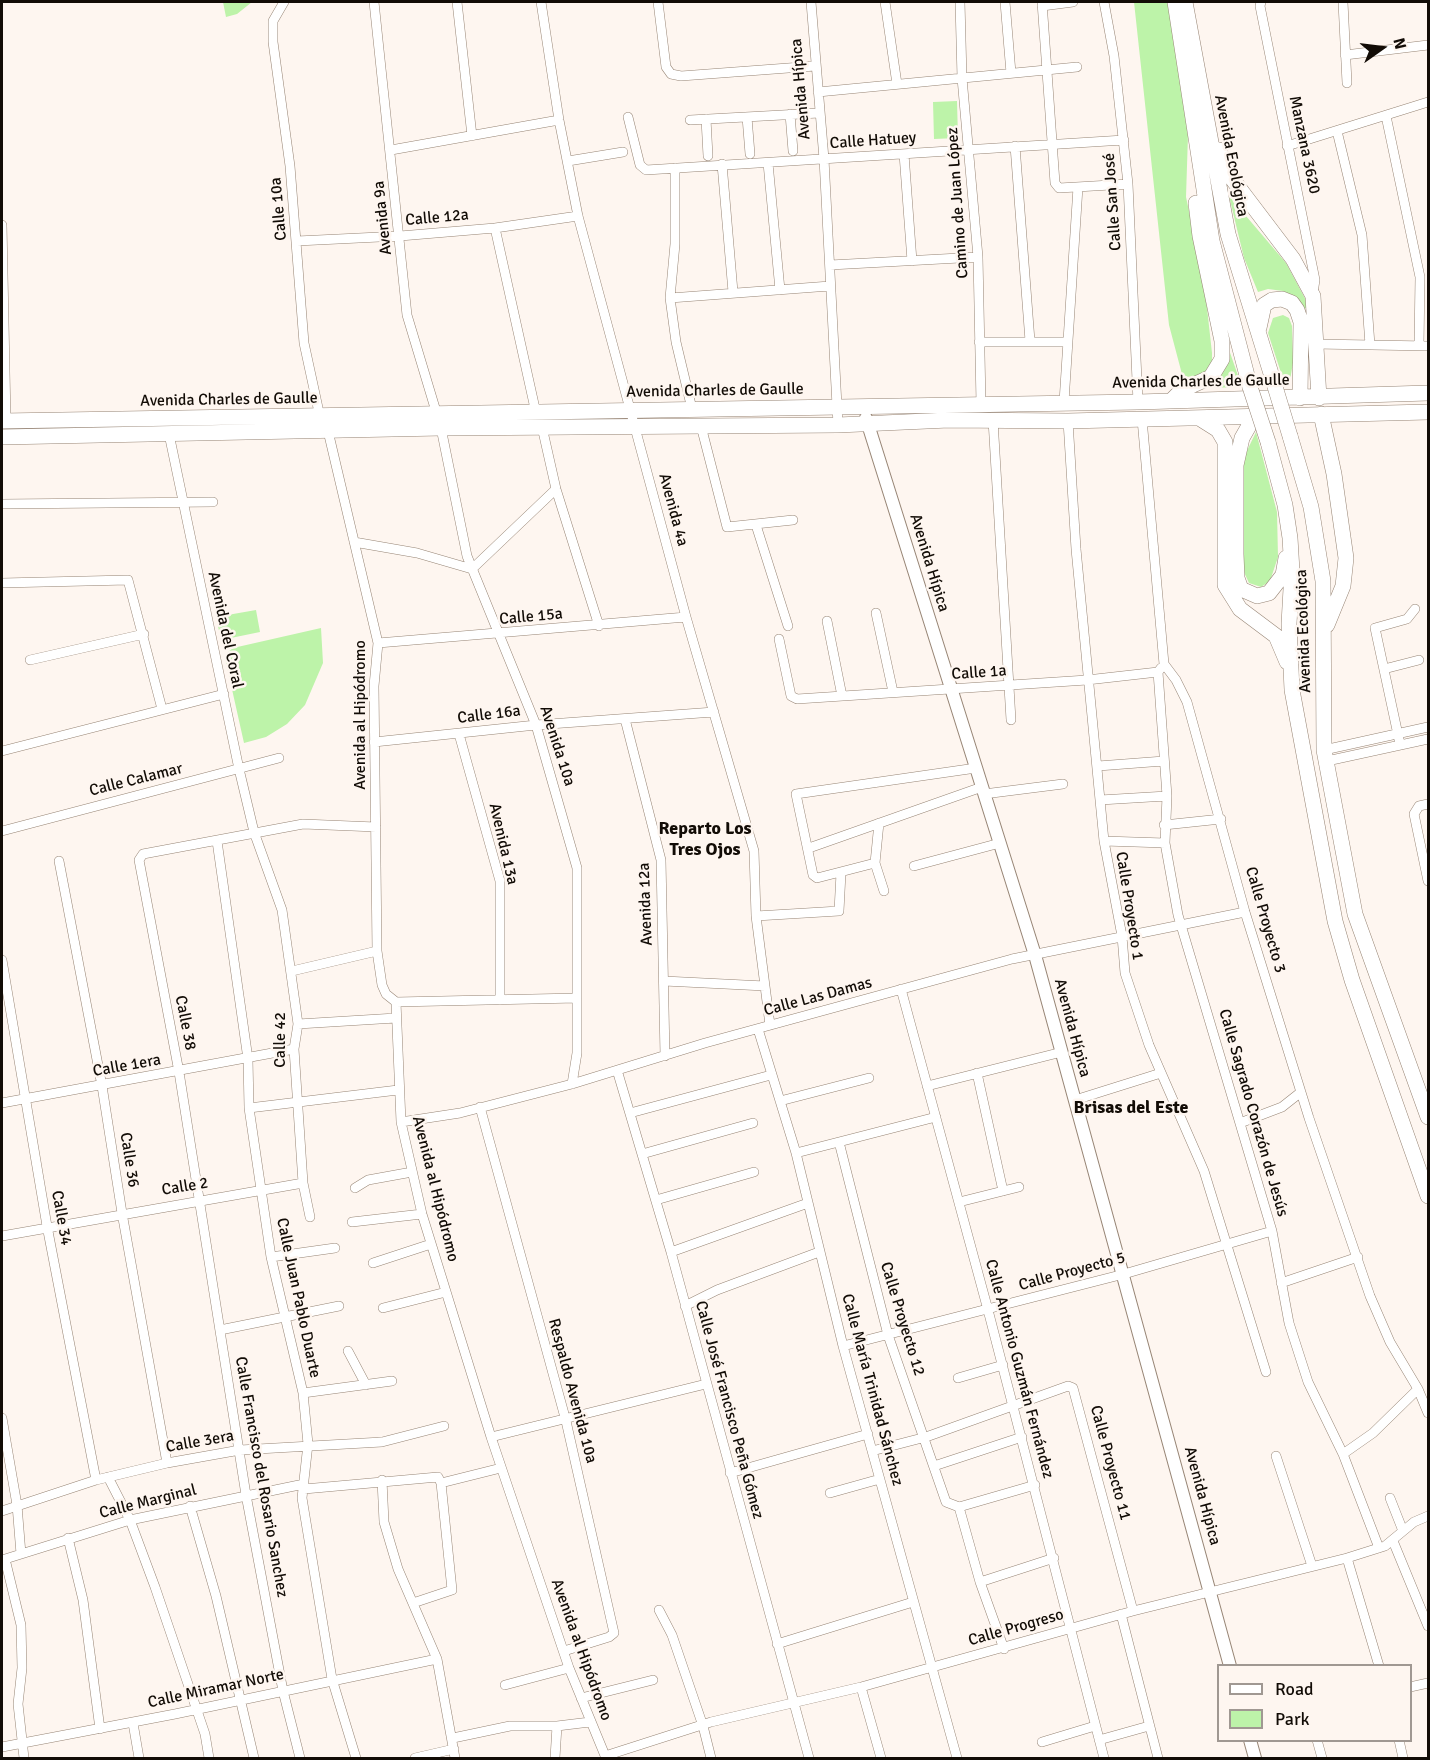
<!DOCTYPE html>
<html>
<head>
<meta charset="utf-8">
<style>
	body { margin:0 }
	#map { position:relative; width:1430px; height:1760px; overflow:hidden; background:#fef6f0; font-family:Signika,sans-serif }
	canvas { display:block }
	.frame { position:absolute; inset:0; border:3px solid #120c06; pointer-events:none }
	.legend { position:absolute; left:1217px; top:1664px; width:195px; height:78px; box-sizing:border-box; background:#fef6f0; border:2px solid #a09892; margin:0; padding:8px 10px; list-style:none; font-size:18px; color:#120c06 }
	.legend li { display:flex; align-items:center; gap:12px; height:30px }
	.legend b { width:30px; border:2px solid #a09892 }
	.north { position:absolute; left:1352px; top:18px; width:60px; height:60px; -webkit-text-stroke:4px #fef6f0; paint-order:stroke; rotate:76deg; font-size:16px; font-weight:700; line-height:24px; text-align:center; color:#120c06 }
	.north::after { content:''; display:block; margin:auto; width:21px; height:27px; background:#120c06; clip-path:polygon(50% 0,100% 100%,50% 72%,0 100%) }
</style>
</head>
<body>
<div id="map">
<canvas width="1430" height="1760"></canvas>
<div class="frame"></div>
<ul class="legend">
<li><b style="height:8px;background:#fff"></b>Road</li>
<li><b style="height:16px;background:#bdf3a9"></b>Park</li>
</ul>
<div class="north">N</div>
</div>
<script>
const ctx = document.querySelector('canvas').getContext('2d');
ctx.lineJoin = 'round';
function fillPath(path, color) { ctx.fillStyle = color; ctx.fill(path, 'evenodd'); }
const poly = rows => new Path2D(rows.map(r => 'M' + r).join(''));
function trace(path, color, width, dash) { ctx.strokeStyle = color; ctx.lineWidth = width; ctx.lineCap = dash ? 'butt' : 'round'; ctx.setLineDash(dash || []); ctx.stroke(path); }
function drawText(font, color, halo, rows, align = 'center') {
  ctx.font = font + ' Signika,sans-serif'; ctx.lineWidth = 5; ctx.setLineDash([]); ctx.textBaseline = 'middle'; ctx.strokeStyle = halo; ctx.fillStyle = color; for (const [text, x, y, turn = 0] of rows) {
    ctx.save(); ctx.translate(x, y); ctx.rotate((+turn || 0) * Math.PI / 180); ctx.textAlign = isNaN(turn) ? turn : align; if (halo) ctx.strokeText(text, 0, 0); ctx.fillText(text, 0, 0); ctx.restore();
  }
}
fillPath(poly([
	[223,2,252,2,237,14,226,17],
	[1134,2,1168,2,1188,135,1186,197,1204,281,1212,353,1212,361,1207,373,1187,382,1183,378,1169,325],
	[957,101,958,138,934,139,933,102],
	[1229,196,1286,263,1308,304,1305,309,1297,299,1283,291,1268,289,1258,292,1244,258],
	[1283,315,1289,318,1292,326,1293,363,1290,380,1284,382,1268,333,1273,318],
	[1220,324,1242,387,1208,388,1216,380],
	[1256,432,1277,512,1278,557,1270,581,1261,587,1249,583,1243,570,1241,463],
	[256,610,260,632,221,640,216,617],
	[321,628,323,663,305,705,287,724,266,737,244,743,225,658,228,652,233,648]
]), '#bdf3a9');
const minor = poly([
	[284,2,273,21,273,42,290,166,304,343,320,417],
	[374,2,407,315,441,428,467,556,536,725,577,868,577,1053,572,1084],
	[457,2,472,136],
	[541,2,559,120,578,216,686,617,754,851,756,916,770,1025],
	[658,2,666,67,671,74,681,76,815,66],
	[811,2,824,159,838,425],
	[885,2,897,84],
	[960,2,962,78,978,257,981,403],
	[1005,2,1011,73],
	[1042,2,1055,183,1059,188,1128,184],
	[1104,2,1114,56,1128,184,1138,402],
	[1261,2,1260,6,1315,280,1313,293],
	[1343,2,1347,83],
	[1042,6,1073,2],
	[1345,55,1428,45],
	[818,92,1077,67],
	[790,114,793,151],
	[1386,116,1420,277,1419,346],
	[628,117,640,165,646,170,1124,140],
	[747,117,750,154],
	[706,119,708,156],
	[690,120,819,113],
	[1337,131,1362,235,1370,345],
	[1015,146,1030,341],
	[1287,146,1428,102],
	[391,150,559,120],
	[904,154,912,261],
	[568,161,623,152],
	[768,163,780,290],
	[722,164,733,292],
	[675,168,675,244,670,298,676,342,692,409],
	[2,225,6,420],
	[495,228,536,413],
	[297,241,400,236,495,228,578,216],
	[830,265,978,257],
	[670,298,830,286],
	[979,342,1068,342],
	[1316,344,1428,346],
	[1064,402,1078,187],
	[1142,419,1164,664,1176,680,1187,702,1245,912,1309,1118,1370,1296,1390,1342,1418,1389,1428,1413],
	[993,420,1011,720],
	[1068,421,1076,549,1100,800,1104,841,1122,936,1125,973,1149,1045,1204,1171,1266,1372],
	[701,426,727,527,793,520],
	[542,427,556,489,599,626],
	[328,431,378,643,374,686,377,951,382,985,386,994,396,1002,401,1122,422,1214,491,1437,569,1668,606,1758],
	[169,434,239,769,254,832,282,910,298,1024,294,1049,303,1183,310,1217],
	[2,504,213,502],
	[756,525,788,626],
	[354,542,417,553,472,569,556,489],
	[2,583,128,580,162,709],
	[876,613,893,692],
	[827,621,842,696],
	[779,639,791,696,797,699,1087,680,1158,672,1161,668],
	[378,643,686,617],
	[30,660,144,634],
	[1384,669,1419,660],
	[1158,672,1167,796,1165,843,1178,915,1272,1231,1289,1323,1308,1382,1343,1454,1379,1548],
	[625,719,661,860,665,1056],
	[459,734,500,881,500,1000],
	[374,742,536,725,714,712],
	[1400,744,1375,628,1407,619,1415,609],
	[1324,750,1428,727],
	[2,751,224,694],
	[1327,761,1428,739],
	[1098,766,1164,761],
	[984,794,1063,784],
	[1100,800,1167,796],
	[1428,804,1419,806,1414,814,1428,881],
	[879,823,875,863,817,878,813,875,796,794,976,768],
	[1164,825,1221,819],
	[2,831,279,758],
	[217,841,248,1059,249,1108,271,1257,303,1393,308,1444,302,1498,332,1679,356,1758],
	[1104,841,1165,843],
	[809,848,982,787],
	[59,861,102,1086,122,1213,167,1463],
	[875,863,884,891],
	[914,866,1000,843],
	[756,916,839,911,841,873],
	[2,960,47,1226,96,1480],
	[292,971,377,951],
	[664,981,765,986],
	[901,989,988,1310,1104,1758],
	[396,1002,577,998],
	[298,1024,396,1018],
	[758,1029,796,1153,843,1346,957,1758],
	[617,1070,671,1252,809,1758],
	[977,1073,1003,1191],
	[927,1086,1062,1052],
	[1075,1100,1161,1073],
	[780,1101,869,1078],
	[2,1103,294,1049],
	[480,1107,566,1421,614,1633,609,1637,564,1651],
	[249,1108,398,1090],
	[630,1113,771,1075],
	[401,1122,460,1113,572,1084,705,1043,1012,959,1245,912],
	[1240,1123,1282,1107,1301,1092],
	[839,1142,888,1335,946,1502,959,1507,1035,1485],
	[796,1153,936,1117],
	[642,1154,753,1123],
	[355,1188,368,1180,412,1172],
	[656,1200,754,1172],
	[959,1202,1019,1187],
	[352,1222,422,1214],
	[2,1236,303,1183],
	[671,1252,808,1203],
	[271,1257,335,1248],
	[373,1263,431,1244],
	[1281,1283,1358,1257],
	[685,1306,717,1290,819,1252],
	[383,1308,446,1292],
	[220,1330,339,1306],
	[843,1346,1124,1274,1272,1231],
	[348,1351,366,1385],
	[958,1378,1003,1365],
	[303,1393,392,1381],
	[2,1418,17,1505,21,1554],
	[491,1437,706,1384],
	[872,1451,926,1437,1068,1386,1073,1388,1133,1611],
	[1343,1454,1373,1433,1418,1389],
	[1276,1456,1312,1566],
	[934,1466,1022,1437],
	[730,1473,868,1434],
	[108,1477,130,1520,155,1587,205,1734,209,1758],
	[382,1480,384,1522,398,1569,437,1659,455,1758],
	[441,1483,501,1468],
	[304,1489,438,1477,441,1483,452,1590,413,1603],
	[830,1493,880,1479],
	[1390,1498,1403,1531],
	[190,1506,216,1596,254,1758],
	[959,1507,980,1582,1004,1649],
	[2,1511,96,1480,167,1463,240,1450,382,1442,444,1426],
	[68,1538,83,1600,100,1729],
	[1393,1541,1428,1626],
	[1347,1558,1379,1666],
	[5,1559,21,1625,22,1668,18,1704,24,1758],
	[2,1560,130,1520,304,1484],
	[980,1582,1054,1558],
	[659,1610,672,1635,703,1726,711,1758],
	[1121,1614,1158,1758],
	[777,1644,913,1602],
	[505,1685,569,1668],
	[861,1687,881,1758],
	[1410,1687,1428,1683],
	[581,1698,653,1680],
	[133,1723,139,1758],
	[453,1738,510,1726,557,1726,590,1722],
	[1099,1740,1149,1726],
	[1317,1740,1322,1758],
	[1399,1740,1403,1758],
	[1042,1742,1095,1726],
	[2,1747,175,1714,437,1659],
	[605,1756,711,1722,861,1687,1133,1611,1347,1558,1385,1546,1414,1522,1428,1516],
	[300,1758,283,1691,246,1495,179,1072,139,860,143,854,303,824,376,827],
	[415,1758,454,1749],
	[555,1758,557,1726]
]);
const tertiary = poly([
	[866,418,1035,955,1230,1666],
	[1250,1740,1255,1758]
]);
const primary = poly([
	[1175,2,1212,241,1250,387],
	[1185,2,1228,234,1273,380],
	[1219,150,1230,176,1293,259,1313,296,1319,398],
	[1259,328,1264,305,1272,300,1282,299,1292,303,1297,310,1301,322,1300,398],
	[1171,401,1182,390,1211,377,1222,359,1222,341,1200,236,1196,203],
	[1321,414,1334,474,1346,558,1343,586,1327,625],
	[1254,417,1242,438,1236,465,1236,554,1237,578,1241,589,1257,596,1269,593,1283,575,1286,558],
	[1199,418,1218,430,1225,442,1225,585,1240,609,1276,636,1287,662],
	[2,421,1138,402,1428,393],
	[1290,436,1311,507,1323,581,1324,750,1355,914,1428,1117],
	[2,437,441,428,838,425,949,420,1068,421,1428,412],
	[1268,442,1285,505,1290,538,1292,571,1289,624,1292,690,1335,921,1352,980,1428,1196]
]);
trace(minor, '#978575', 10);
trace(tertiary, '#978575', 14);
trace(primary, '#978575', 16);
trace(minor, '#fff', 9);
trace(tertiary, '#fff', 12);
trace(primary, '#fff', 15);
const primaryBridge = poly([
	[1273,380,1290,436],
	[1250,387,1268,442]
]);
trace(primaryBridge, '#978575', 16, []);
trace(primaryBridge, '#fff', 15);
drawText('16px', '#120c06', '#fef6f0', [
	["Avenida Hípica",801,89,-95],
	["Calle Hatuey",873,141,-4],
	["Manzana 3620",1304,145,78],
	["Avenida Ecológica",1231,156,79],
	["Calle San José",1113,202,-94],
	["Camino de Juan López",958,203,-94],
	["Calle 10a",279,209,-95],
	["Avenida 9a",383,218,-96],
	["Calle 12a",437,218,-5],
	["Avenida Charles de Gaulle",1201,382,-1],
	["Avenida Charles de Gaulle",715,391,-1],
	["Avenida Charles de Gaulle",229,400,-1],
	["Avenida 4a",673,510,75],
	["Avenida Hípica",929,563,73],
	["Calle 15a",531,617,-5],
	["Avenida del Coral",225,630,78],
	["Avenida Ecológica",1304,631,-92],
	["Calle 1a",979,673,-4],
	["Avenida al Hipódromo",361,715,-90],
	["Calle 16a",489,715,-7],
	["Avenida 10a",557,746,72],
	["Calle Calamar",136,780,-14],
	["Avenida 13a",503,844,77],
	["Avenida 12a",646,904,-92],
	["Calle Proyecto 1",1129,906,81],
	["Calle Proyecto 3",1265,920,74],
	["Calle Las Damas",818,997,-15],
	["Calle 38",185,1023,79],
	["Avenida Hípica",1072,1028,75],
	["Calle 42",281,1040,-90],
	["Calle 1era",127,1066,-10],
	["Calle Sagrado Corazón de Jesús",1253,1113,74],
	["Calle 36",129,1160,81],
	["Calle 2",185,1187,-9],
	["Avenida al Hipódromo",435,1189,76],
	["Calle 34",61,1218,80],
	["Calle Proyecto 5",1072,1272,-15],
	["Calle Juan Pablo Duarte",298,1298,78],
	["Calle Proyecto 12",902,1319,73],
	["Calle Antonio Guzmán Fernández",1019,1369,75],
	["Calle María Trinidad Sánchez",872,1390,75],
	["Respaldo Avenida 10a",572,1391,75],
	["Calle José Francisco Peña Gómez",729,1410,75],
	["Calle 3era",200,1442,-10],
	["Calle Proyecto 11",1110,1463,75],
	["Calle Francisco del Rosario Sanchez",261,1477,80],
	["Avenida Hípica",1202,1496,75],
	["Calle Marginal",148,1502,-14],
	["Calle Progreso",1016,1628,-16],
	["Avenida al Hipódromo",581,1650,70],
	["Calle Miramar Norte",216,1689,-12]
]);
drawText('bold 18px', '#120c06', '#fef6f0', [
	["Reparto Los",705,829],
	["Tres Ojos",705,850],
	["Brisas del Este",1131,1108]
]);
</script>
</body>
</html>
